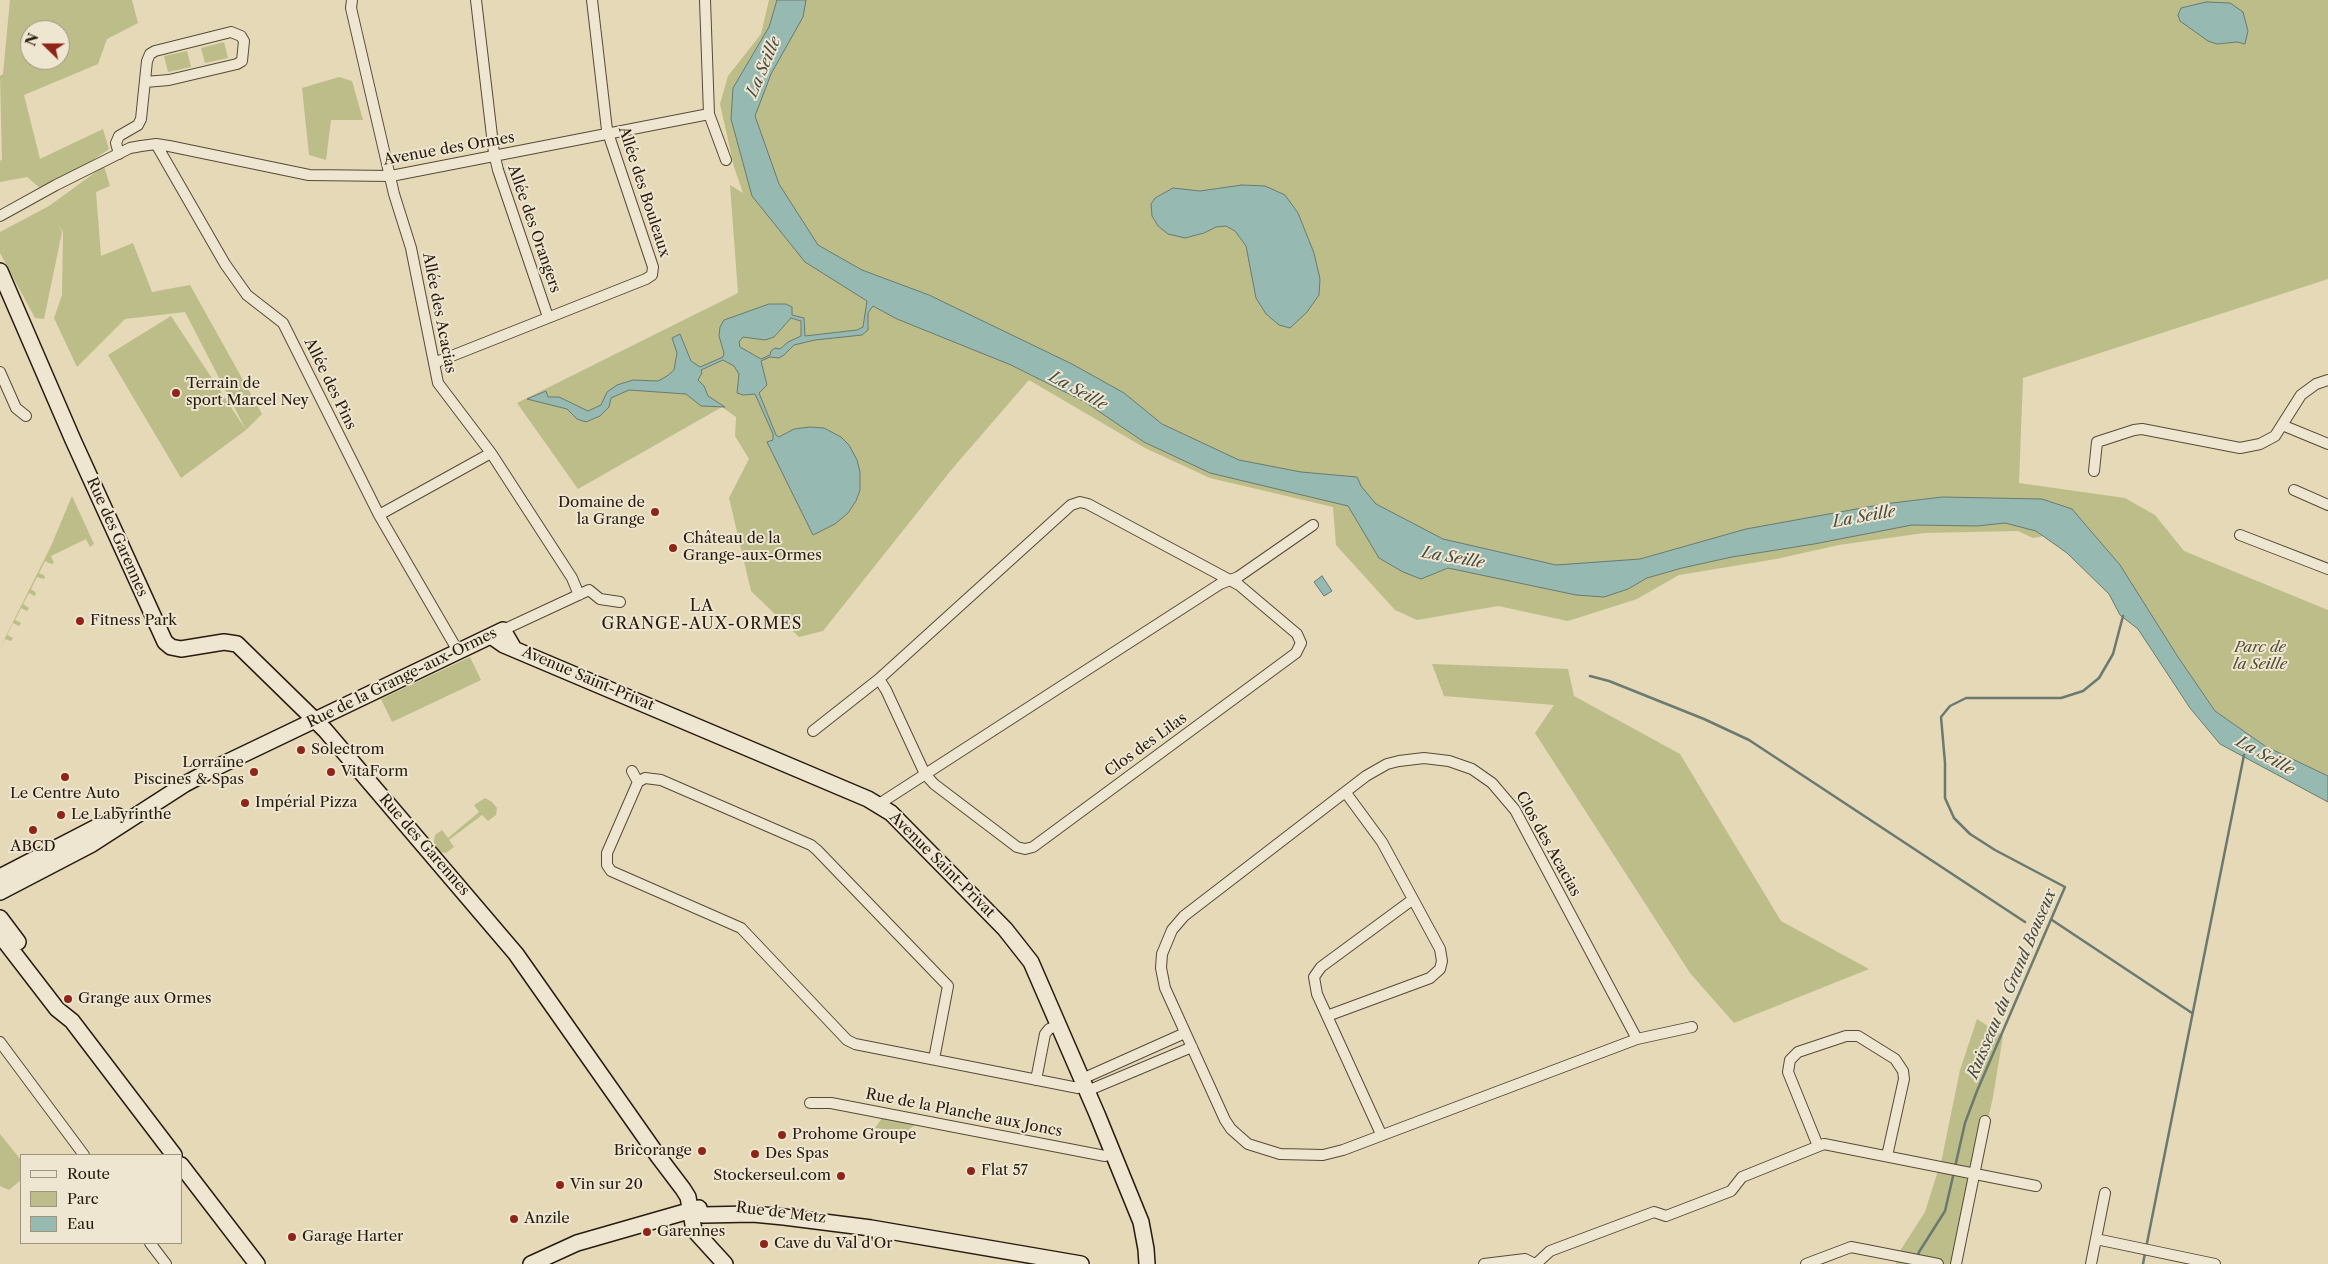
<!DOCTYPE html>
<html>
<head>
<meta charset="utf-8">
<style>
	body { margin:0 }
	#map { position:relative; width:2328px; height:1264px; overflow:hidden; background:#e5d9b7; font-family:"Libre Caslon Text",serif }
	canvas { display:block }
	.legend { position:absolute; left:20px; top:1154px; width:162px; height:90px; box-sizing:border-box; background:#eee6d0; border:1px solid #9f9583; margin:0; padding:6px 9px; list-style:none; font-size:15px; color:#281b0f }
	.legend li { display:flex; align-items:center; gap:10px; height:25px }
	.legend b { width:25px; border:1px solid #9f9583 }
	.north { position:absolute; left:20px; top:20px; width:50px; height:50px; box-sizing:border-box; background:#eee6d0; border:1px solid #9f9583; border-radius:50%; rotate:292deg; font-size:14px; font-weight:700; line-height:20px; text-align:center; color:#281b0f }
	.north::after { content:''; display:block; margin:auto; width:18px; height:22px; background:#8f2418; clip-path:polygon(50% 0,100% 100%,50% 72%,0 100%) }
</style>
</head>
<body>
<div id="map">
<canvas width="2328" height="1264"></canvas>
<ul class="legend">
<li><b style="height:6px;background:#eee6d0"></b>Route</li>
<li><b style="height:14px;background:#bcbd89"></b>Parc</li>
<li><b style="height:14px;background:#96bab2"></b>Eau</li>
</ul>
<div class="north">N</div>
</div>
<script>
const ctx = document.querySelector('canvas').getContext('2d');
ctx.lineJoin = 'round';
function fillPath(path, color) { ctx.fillStyle = color; ctx.fill(path, 'evenodd'); }
const poly = rows => new Path2D(rows.map(r => 'M' + r).join(''));
function trace(path, color, width, dash) { ctx.strokeStyle = color; ctx.lineWidth = width; ctx.lineCap = dash ? 'butt' : 'round'; ctx.setLineDash(dash || []); ctx.stroke(path); }
function drawText(font, color, halo, rows, align = 'center') {
  ctx.font = font + ' "Libre Caslon Text",serif'; ctx.lineWidth = 4; ctx.setLineDash([]); ctx.textBaseline = 'middle'; ctx.strokeStyle = halo; ctx.fillStyle = color; for (const [text, x, y, turn = 0] of rows) {
    ctx.save(); ctx.translate(x, y); ctx.rotate((+turn || 0) * Math.PI / 180); ctx.textAlign = isNaN(turn) ? turn : align; if (halo) ctx.strokeText(text, 0, 0); ctx.fillText(text, 0, 0); ctx.restore();
  }
}
fillPath(poly([
	[10,0,132,0,138,23,107,39,98,64,24,95,40,159,103,129,109,149,56,185,40,188,27,177,0,182,0,161,2,159,0,76,3,74],
	[30,30,60,30,60,60,30,60],
	[769,0,2328,0,2328,279,2023,378,2019,483,2125,498,2155,515,2184,551,2328,610,2328,776,2265,746,2215,711,2088,528,2033,538,2018,531,1924,533,1839,545,1776,559,1679,575,1637,599,1568,621,1498,606,1417,620,1395,610,1336,545,1333,507,1210,478,1145,448,1029,380,952,469,823,631,799,637,751,591,729,498,749,459,735,436,736,417,722,407,578,489,517,403,738,293,730,185,743,193,734,167,720,104,728,76,761,34],
	[224,42,228,58,205,63,201,48],
	[187,51,191,67,168,72,164,56],
	[339,77,352,81,363,120,331,120,326,160,309,155,302,88],
	[104,166,110,186,96,192,101,256,133,243,152,292,190,285,262,414,246,430,185,312,125,319,77,367,54,318,62,295,63,232,58,224,62,232,44,319,35,318,0,253,0,232,49,206],
	[171,316,246,430,181,478,108,355],
	[72,496,94,544,90,547,86,539,51,556,54,563,51,564,45,561,39,573,45,576,44,579,37,577,31,589,36,593,35,596,29,593,23,604,29,608,27,611,21,608,15,620,21,623,19,626,13,623,7,635,13,638,11,641,5,639,0,648,51,546],
	[470,657,481,680,392,722,381,699],
	[1432,664,1568,669,1574,696,1680,754,1781,921,1869,969,1734,1023,1690,973,1535,733,1554,705,1444,696],
	[485,798,492,802,497,808,496,815,488,821,482,815,449,840,454,847,446,853,439,852,433,846,435,835,442,830,448,838,479,812,474,805],
	[1977,1019,2003,1036,1993,1097,1956,1264,1896,1264,1898,1254,1925,1212,1942,1158,1960,1070],
	[882,1118,915,1124,915,1125,893,1141,884,1129,875,1128],
	[0,1134,21,1160,21,1180,9,1190,0,1186]
]), '#bcbd89');
const water = poly([
	[777,0,806,0,803,17,771,74,755,116,779,184,818,245,862,270,929,295,1072,364,1124,393,1162,424,1239,460,1301,472,1357,477,1361,486,1376,504,1443,539,1556,565,1640,559,1746,529,1884,504,1942,497,2042,499,2072,509,2120,565,2178,657,2215,711,2265,746,2328,776,2328,802,2220,744,2190,708,2138,629,2120,615,2109,594,2067,553,2036,531,2005,523,1977,526,1912,525,1814,544,1732,557,1682,568,1647,578,1628,589,1604,597,1576,595,1448,568,1421,579,1403,572,1379,558,1348,506,1210,473,1144,442,1085,402,1011,365,897,319,873,306,868,313,868,330,862,335,815,340,794,345,784,355,779,358,770,357,761,361,767,385,759,393,776,435,779,437,794,429,810,427,824,428,841,437,849,445,857,460,860,472,860,490,856,501,848,513,835,524,813,535,767,442,773,440,773,434,755,394,743,395,737,393,739,374,734,366,723,360,701,370,702,373,698,380,704,386,708,396,725,407,701,406,686,394,629,390,611,398,609,407,600,416,586,422,577,419,567,409,527,399,546,391,548,397,559,397,588,411,601,405,607,392,617,385,633,380,658,381,667,376,674,370,677,353,672,338,680,334,691,361,700,367,723,357,724,353,719,336,720,327,724,320,769,304,786,304,792,307,792,315,804,318,805,336,857,330,863,327,867,301,805,262,752,196,731,119,733,88,769,27,777,0],
	[791,318,801,321,801,336,788,342,780,349,775,348,771,351,770,355,761,359,740,347,739,342,743,337,765,340,774,337,791,318],
	[2206,2,2230,3,2243,12,2248,31,2245,44,2237,42,2217,44,2208,41,2180,21,2178,15,2181,8,2206,2],
	[1242,185,1265,186,1285,195,1298,213,1314,253,1320,279,1319,295,1307,312,1290,328,1279,325,1266,314,1256,298,1246,246,1235,231,1226,226,1216,227,1204,233,1185,238,1168,234,1158,226,1152,216,1151,204,1155,198,1173,188,1200,191,1242,185],
	[1322,576,1332,591,1324,596,1314,582,1322,576]
]);
fillPath(water, '#96bab2');
trace(water, '#6a7a71', 1);
trace(poly([
	[1590,676,1609,681,1704,719,1749,740,2025,922],
	[2052,920,2192,1013],
	[1955,1167,1965,1123,1977,1091,2065,887,1995,850,1970,834,1954,818,1945,798,1945,763,1941,717,1950,706,1966,698,2061,698,2083,691,2099,678,2113,654,2123,616],
	[2146,1248,2244,755],
	[1917,1258,1919,1252,1945,1211,1954,1172],
	[2143,1264,2145,1253]
]), '#6a7a71', 2.5);
const street = poly([
	[352,0,351,8,394,194,411,248,438,383,491,453,572,578,579,595],
	[476,0,494,153,498,170,548,317],
	[705,0,709,114,726,160],
	[156,144,225,264,247,295,283,323,379,515,458,651],
	[119,154,116,143,119,136,138,125,141,119,147,61,150,54,155,51,231,32,241,36,244,41,242,61,237,64,169,80,145,82],
	[0,216,56,185,130,148,141,146,156,144,169,146,309,175,391,176,709,114],
	[434,363,646,279,652,275,653,267,607,130,592,0],
	[0,372,16,408,26,416],
	[2282,425,2328,444],
	[2094,471,2097,442,2134,430,2142,429,2240,448,2260,444,2275,436,2301,395,2316,384,2328,380],
	[2294,490,2328,505],
	[379,515,491,453],
	[2240,535,2328,569],
	[503,630,589,590,600,599,620,602],
	[813,731,879,679,1071,505,1080,502,1088,504,1239,585,1297,634,1301,643,1296,653,1033,847,1025,849,1017,847,934,784,925,774,886,690,879,679],
	[632,771,638,782],
	[879,804,1220,584,1238,577,1313,525],
	[1327,1016,1430,978,1440,969,1442,961,1440,949,1382,842,1346,793],
	[1637,1039,1515,810,1492,783,1472,769,1449,761,1424,758,1399,761,1387,764,1366,776,1184,916,1172,930,1162,954,1161,968,1165,988,1225,1120,1231,1129,1248,1144,1280,1154,1323,1155,1343,1150,1637,1039,1692,1027],
	[0,1042,84,1155],
	[934,1059,948,986,817,850,811,845,661,780,645,778,638,782,607,853,607,865,611,871,741,928,847,1040,855,1044,1078,1088,1085,1086],
	[1082,1079,1185,1033],
	[1036,1080,1045,1034,1049,1029,1058,1025],
	[1087,1091,1192,1047],
	[810,1103,831,1103,1105,1156,1113,1154],
	[1381,1134,1317,994,1314,977,1321,967,1412,900],
	[1818,1146,1788,1072,1790,1060,1798,1052,1846,1036,1858,1036,1895,1059,1903,1071,1904,1079,1887,1156],
	[2096,1239,2215,1264],
	[150,1243,166,1264],
	[1484,1264,1525,1259,1535,1264],
	[1536,1264,1550,1251,1654,1212,1666,1216,1731,1191,1742,1177,1824,1144,2036,1186],
	[1806,1264,1851,1247,1938,1264],
	[1956,1264,1985,1121],
	[2091,1264,2105,1193]
]);
const secondary = poly([
	[0,271,73,440,165,642,171,647,181,649,224,642,237,644,325,730,516,954,658,1156,683,1189,688,1197,694,1230,725,1264],
	[491,636,504,645,868,799,891,813,1005,929,1031,962,1097,1114,1141,1222,1146,1249,1147,1264],
	[0,877,118,816],
	[0,892,92,844,185,784,217,767,503,630,513,647],
	[0,918,18,942],
	[0,935,57,1009,72,1021,174,1155],
	[181,1165,257,1264],
	[690,1212,703,1215,753,1214,784,1217,871,1228,1081,1264],
	[531,1264,577,1243,699,1208]
]);
trace(street, '#574a39', 12);
trace(secondary, '#281b0f', 18);
trace(street, '#eee6d0', 10);
trace(secondary, '#eee6d0', 15);
for (const [x, y, r, color] of [
	[176,393,5,"#8f2418"],
	[655,512,5,"#8f2418"],
	[673,548,5,"#8f2418"],
	[80,621,5,"#8f2418"],
	[301,750,5,"#8f2418"],
	[254,772,5,"#8f2418"],
	[331,772,5,"#8f2418"],
	[65,777,5,"#8f2418"],
	[245,803,5,"#8f2418"],
	[61,815,5,"#8f2418"],
	[33,830,5,"#8f2418"],
	[68,999,5,"#8f2418"],
	[782,1135,5,"#8f2418"],
	[702,1151,5,"#8f2418"],
	[755,1154,5,"#8f2418"],
	[971,1171,5,"#8f2418"],
	[841,1176,5,"#8f2418"],
	[560,1185,5,"#8f2418"],
	[514,1219,5,"#8f2418"],
	[647,1232,5,"#8f2418"],
	[292,1237,5,"#8f2418"],
	[764,1244,5,"#8f2418"]
]) { const dot = new Path2D(); dot.arc(x, y, r, 0, 2 * Math.PI); ctx.fillStyle = color; ctx.fill(dot); trace(dot, '#eee6d0', 2); }
drawText('15px', '#281b0f', '#eee6d0', [
	["Avenue des Ormes",449,149,-10],
	["Allée des Bouleaux",644,192,72],
	["Allée des Orangers",534,229,71],
	["Allée des Acacias",439,313,79],
	["Allée des Pins",330,384,64],
	["Rue des Garennes",117,537,66],
	["Rue de la Grange-aux-Ormes",402,678,-26],
	["Avenue Saint-Privat",588,679,23],
	["Clos des Lilas",1146,745,-36],
	["Clos des Acacias",1548,844,61],
	["Rue des Garennes",424,845,49],
	["Avenue Saint-Privat",942,865,45],
	["Rue de la Planche aux Joncs",964,1113,11],
	["Rue de Metz",781,1213,7]
]);
drawText('15px', '#281b0f', '#eee6d0', [
	["Terrain de",186,384],
	["sport Marcel Ney",186,401],
	["Domaine de",645,503,"right"],
	["la Grange",645,520,"right"],
	["Château de la",683,539],
	["Grange-aux-Ormes",683,556],
	["Fitness Park",90,621],
	["Solectrom",311,750],
	["Lorraine",244,763,"right"],
	["Piscines & Spas",244,780,"right"],
	["VitaForm",341,772],
	["Le Centre Auto",65,794,"center"],
	["Impérial Pizza",255,803],
	["Le Labyrinthe",71,815],
	["ABCD",33,847,"center"],
	["Grange aux Ormes",78,999],
	["Prohome Groupe",792,1135],
	["Bricorange",692,1151,"right"],
	["Des Spas",765,1154],
	["Flat 57",981,1171],
	["Stockerseul.com",831,1176,"right"],
	["Vin sur 20",570,1185],
	["Anzile",524,1219],
	["Garennes",657,1232],
	["Garage Harter",302,1237],
	["Cave du Val d'Or",774,1244]
], 'left');
drawText('italic 15px', '#544c34', '#eee6d0', [
	["Parc de",2260,648],
	["la Seille",2260,665]
]);
drawText('italic 16px', '#494b40', '#eee6d0', [
	["La Seille",764,67,-67],
	["La Seille",1078,391,29],
	["La Seille",1864,517,-10],
	["La Seille",1453,558,10],
	["La Seille",2265,756,29],
	["Ruisseau du Grand Bouseux",2012,984,-67]
]);
ctx.letterSpacing = '1px';
drawText('16px', '#281b0f', '#eee6d0', [
	["LA",702,606],
	["GRANGE-AUX-ORMES",702,624]
]);
ctx.letterSpacing = '0px';
</script>
</body>
</html>
